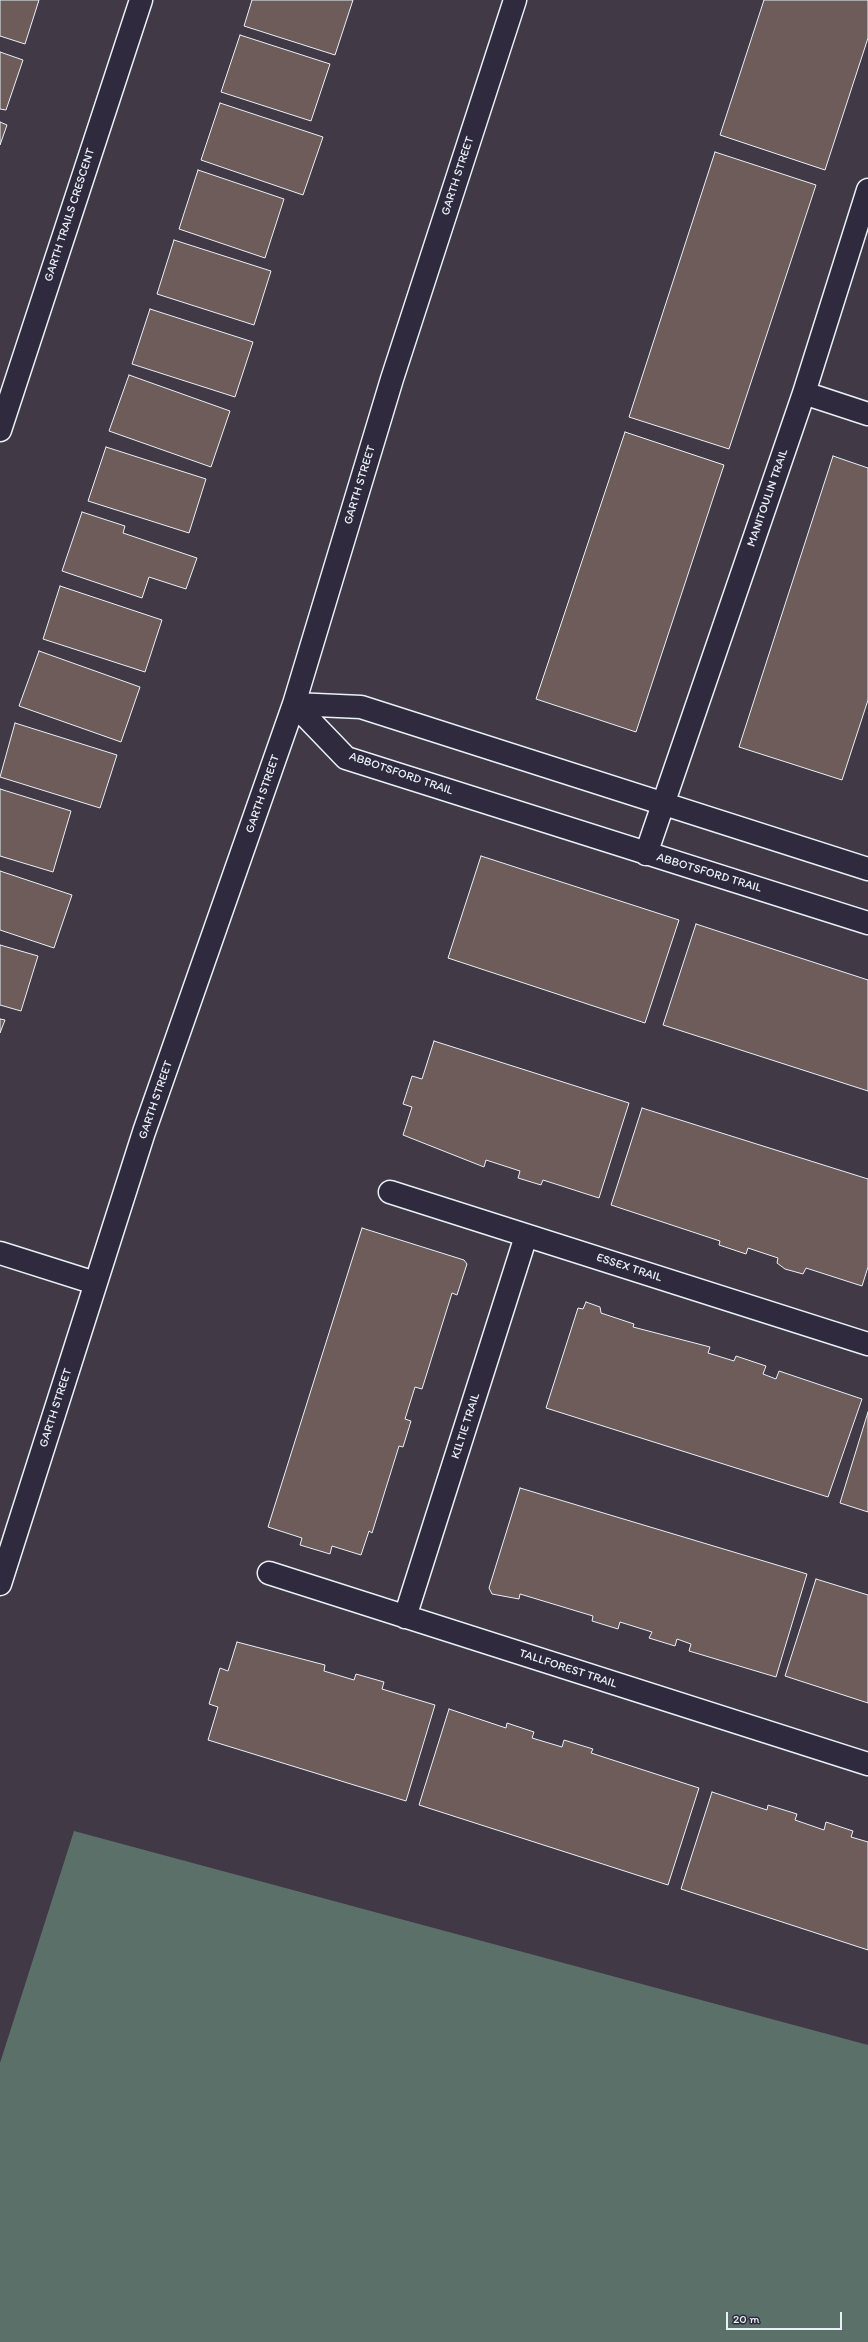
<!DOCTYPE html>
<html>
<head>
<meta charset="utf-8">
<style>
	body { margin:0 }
	#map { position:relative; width:868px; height:2342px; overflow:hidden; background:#423946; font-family:Itim,sans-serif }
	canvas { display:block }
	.scale { position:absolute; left:726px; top:2312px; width:116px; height:18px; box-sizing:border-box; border:2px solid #e8f1f8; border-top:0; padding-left:5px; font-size:12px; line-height:14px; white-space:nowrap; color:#e8f1f8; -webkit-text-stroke:3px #2f2a3d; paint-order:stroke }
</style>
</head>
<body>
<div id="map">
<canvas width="868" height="2342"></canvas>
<div class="scale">20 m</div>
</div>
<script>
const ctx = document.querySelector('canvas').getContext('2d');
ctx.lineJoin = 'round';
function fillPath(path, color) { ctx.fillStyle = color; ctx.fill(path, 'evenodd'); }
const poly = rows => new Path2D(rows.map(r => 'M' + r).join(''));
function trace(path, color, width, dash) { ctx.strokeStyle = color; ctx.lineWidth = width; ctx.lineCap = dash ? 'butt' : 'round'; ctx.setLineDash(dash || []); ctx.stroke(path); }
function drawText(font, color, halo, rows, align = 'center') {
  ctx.font = font + ' Itim,sans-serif'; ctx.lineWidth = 3; ctx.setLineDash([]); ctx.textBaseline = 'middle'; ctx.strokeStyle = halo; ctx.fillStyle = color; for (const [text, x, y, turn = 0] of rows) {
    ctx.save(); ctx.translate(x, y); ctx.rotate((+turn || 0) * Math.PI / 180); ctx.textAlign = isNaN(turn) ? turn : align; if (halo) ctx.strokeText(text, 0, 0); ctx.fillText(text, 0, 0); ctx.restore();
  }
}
fillPath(poly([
	[74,1831,868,2045,868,2342,0,2342,0,2063]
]), '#5b7069');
const building = poly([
	[0,0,39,0,25,44,0,36,0,0],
	[252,0,353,0,335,55,244,26,252,0],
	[764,0,868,0,868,38,825,170,720,135,764,0],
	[240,35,330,64,311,121,221,92,240,35],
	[0,52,23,60,6,110,0,109,0,52],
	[220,103,323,137,303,195,201,160,220,103],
	[0,122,7,125,0,145,0,122],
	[715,152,816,185,729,449,629,417,715,152],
	[198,170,284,199,265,258,179,229,198,170],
	[174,240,271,271,254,325,157,294,174,240],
	[150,309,253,342,235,397,132,364,150,309],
	[129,375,230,411,211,467,109,431,129,375],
	[625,432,724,465,636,732,536,699,625,432],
	[106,447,206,479,189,533,88,501,106,447],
	[833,456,868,468,868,700,842,780,739,747,833,456],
	[82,512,125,526,123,533,197,558,186,589,149,577,142,598,62,571,82,512],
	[60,586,162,620,145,672,43,639,60,586],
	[39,651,140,687,121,742,19,706,39,651],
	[15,723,117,755,100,808,0,777,15,723],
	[0,789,71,811,53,872,0,856,0,789],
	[481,856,679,920,645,1023,448,958,481,856],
	[0,871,72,895,54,948,0,930,0,871],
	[696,924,868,980,868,1091,663,1025,696,924],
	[0,945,38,956,21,1011,0,1005,0,945],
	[0,1019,5,1020,0,1033,0,1019],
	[434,1041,629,1103,599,1198,543,1180,541,1185,518,1178,520,1171,486,1160,484,1167,403,1135,412,1107,403,1104,412,1076,422,1079,434,1041],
	[642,1108,868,1179,868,1267,862,1286,806,1268,803,1274,785,1269,777,1263,778,1258,748,1248,746,1254,719,1245,720,1241,611,1205,642,1108],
	[362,1228,464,1260,467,1264,457,1295,452,1293,422,1389,415,1387,405,1419,411,1421,403,1447,399,1446,372,1533,369,1531,361,1555,332,1546,330,1554,300,1545,302,1538,268,1527,362,1228],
	[586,1302,600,1307,601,1313,634,1324,633,1327,710,1347,708,1353,734,1361,736,1356,766,1366,763,1374,776,1379,779,1371,862,1399,828,1497,546,1408,578,1308,583,1309,586,1302],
	[868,1412,868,1512,840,1503,868,1412],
	[520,1488,807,1574,776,1677,689,1651,691,1644,677,1639,675,1646,649,1638,652,1632,620,1622,618,1629,592,1621,593,1616,520,1594,519,1599,492,1594,489,1588,520,1488],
	[816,1579,868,1595,868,1703,785,1676,816,1579],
	[237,1642,325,1665,324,1671,354,1680,356,1674,384,1682,382,1689,435,1705,406,1801,208,1740,218,1707,209,1704,220,1668,228,1671,237,1642],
	[449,1709,506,1728,507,1723,534,1732,532,1738,562,1747,564,1740,593,1749,591,1753,699,1788,668,1885,419,1805,449,1709],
	[712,1792,767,1810,768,1805,797,1814,795,1820,824,1830,826,1822,853,1831,851,1837,868,1842,868,1950,681,1889,712,1792]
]);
fillPath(building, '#6d5c5a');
trace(building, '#e8f1f8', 1);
const minor = poly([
	[804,393,868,414],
	[0,430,141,0],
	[646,854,804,393,868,190],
	[868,869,361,707,294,704,346,758,868,923],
	[390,1192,868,1344],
	[0,1253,95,1283],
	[269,1573,868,1764],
	[0,1584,144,1132,294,704,392,379,515,0],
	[405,1617,526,1236]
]);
trace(minor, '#e8f1f8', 25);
trace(minor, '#2f2a3d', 22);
drawText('12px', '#e8f1f8', '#2f2a3d', [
	["GARTH STREET",458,176,-72],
	["GARTH TRAILS CRESCENT",70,215,-72],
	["GARTH STREET",360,485,-73],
	["MANITOULIN TRAIL",768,498,-71],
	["ABBOTSFORD TRAIL",401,774,19],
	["GARTH STREET",263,794,-71],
	["ABBOTSFORD TRAIL",709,873,17],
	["GARTH STREET",156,1100,-71],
	["ESSEX TRAIL",629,1268,18],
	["GARTH STREET",56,1408,-72],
	["KILTIE TRAIL",466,1426,-72],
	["TALLFOREST TRAIL",568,1669,18]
]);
</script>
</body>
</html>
